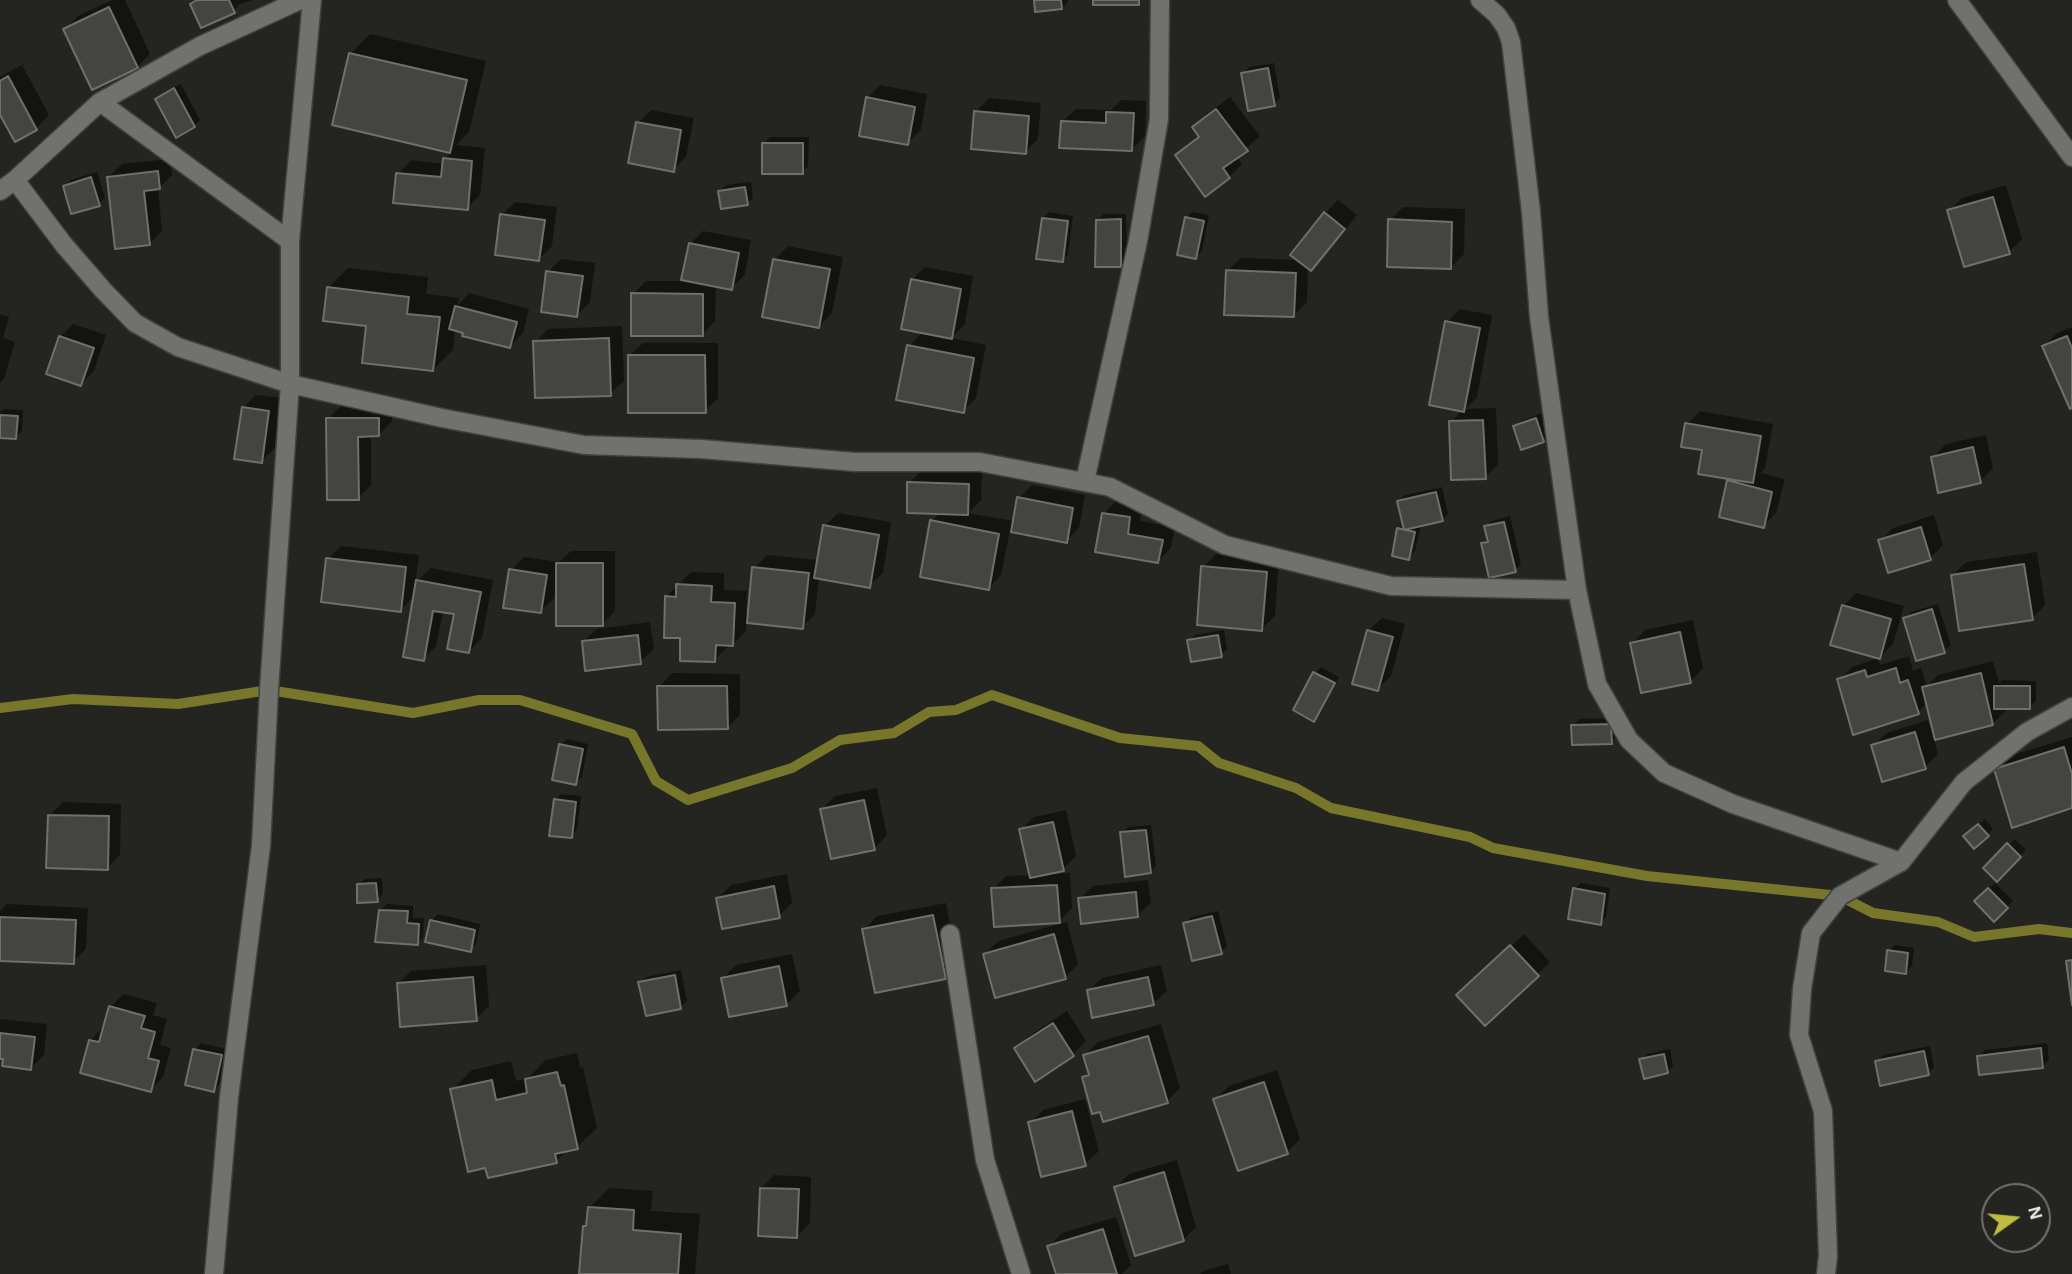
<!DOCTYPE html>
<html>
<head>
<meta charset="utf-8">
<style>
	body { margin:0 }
	#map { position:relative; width:2072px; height:1274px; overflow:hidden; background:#242420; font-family:"Alegreya Sans",sans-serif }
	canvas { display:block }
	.north { position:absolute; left:1981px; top:1183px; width:70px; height:70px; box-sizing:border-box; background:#242420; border:2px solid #72726f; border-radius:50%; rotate:75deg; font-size:19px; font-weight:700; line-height:28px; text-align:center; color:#e7e8e5 }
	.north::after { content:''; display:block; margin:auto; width:24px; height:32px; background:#bfbe41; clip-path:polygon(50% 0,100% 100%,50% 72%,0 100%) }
</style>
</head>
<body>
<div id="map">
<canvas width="2072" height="1274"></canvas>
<div class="north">N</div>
</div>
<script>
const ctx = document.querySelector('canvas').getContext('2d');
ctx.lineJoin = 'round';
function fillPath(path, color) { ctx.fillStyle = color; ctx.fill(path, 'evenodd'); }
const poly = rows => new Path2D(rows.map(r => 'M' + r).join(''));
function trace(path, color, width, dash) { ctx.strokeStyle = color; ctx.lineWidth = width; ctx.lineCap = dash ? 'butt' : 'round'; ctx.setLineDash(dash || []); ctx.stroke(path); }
fillPath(poly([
	[112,0,125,0,150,54,137,67,65,29,78,16],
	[196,0,254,0,239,4,234,11,192,4],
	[1036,0,1068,0,1068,2,1062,8],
	[370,34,486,61,469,132,456,145,485,148,480,195,467,208,398,174,411,160,444,164,445,159,451,152,334,124,350,54],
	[1274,63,1280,98,1274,104,1243,74,1249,67],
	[22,65,49,115,36,129,15,140,0,112,0,77],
	[181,84,200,120,194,126,157,99,164,93],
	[880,85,927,94,921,130,907,143,867,98],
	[1230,97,1260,136,1237,156,1242,164,1229,177,1177,155,1200,135,1194,127,1207,114],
	[989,98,1041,103,1038,139,1025,152,976,112],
	[1121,100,1146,101,1145,136,1132,149,1062,122,1076,109,1111,110],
	[651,110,694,118,686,157,673,170,638,123],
	[770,137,809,137,808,166,802,172,764,143],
	[170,159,172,175,158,189,162,231,149,244,109,177,122,164],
	[97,172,105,198,99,204,65,186,71,180],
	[751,182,753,198,747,204,720,191,726,185],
	[2006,185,2022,239,2009,252,1949,211,1962,198],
	[1338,200,1357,215,1324,256,1311,269,1308,267,1307,302,1293,316,1227,271,1241,258,1300,260,1293,255,1325,213],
	[515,202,557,207,552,246,539,259,502,215],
	[1403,207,1465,209,1464,254,1450,268,1390,220],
	[1049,212,1073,216,1068,254,1062,261,1043,218],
	[1192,212,1209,215,1202,251,1196,257,1186,218],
	[1104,214,1126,214,1127,259,1120,266,1097,220],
	[703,231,751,240,745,275,731,288,716,285,715,321,702,335,633,294,646,281,683,281,690,244],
	[788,246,843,257,832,313,819,326,774,260],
	[561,259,595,263,590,302,577,315,548,272],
	[925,267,973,276,965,324,951,338,986,345,976,398,963,411,909,346,923,332,912,280],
	[348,268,428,277,426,294,459,298,458,305,469,293,529,309,523,333,510,346,455,329,453,350,433,370,329,287],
	[1460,309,1492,315,1477,397,1465,409,1496,408,1498,464,1485,477,1451,422,1462,410,1447,322],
	[0,314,9,317,3,338,15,342,4,379,0,383],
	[73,324,106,335,94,371,81,384,60,337],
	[622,326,624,381,610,394,535,342,548,329],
	[2072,327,2072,406,2044,346,2057,333],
	[643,343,718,343,718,398,705,411,629,356],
	[256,395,282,398,275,448,261,461,243,408],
	[392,405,392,421,379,435,371,435,371,485,358,498,328,419,341,406],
	[4,409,23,410,22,431,16,437,0,436,0,412],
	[1700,411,1773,424,1765,468,1761,473,1785,479,1776,513,1763,526,1729,481,1732,478,1704,449,1687,424],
	[1542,413,1549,434,1543,440,1515,427,1521,421],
	[1986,435,1993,468,1980,481,1932,458,1946,444],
	[922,470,982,471,981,500,968,513,1014,521,1019,498,1032,485,1085,495,1079,528,1066,541,1010,530,1001,575,988,589,932,521,941,512,909,483],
	[1442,487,1448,514,1442,520,1421,525,1415,551,1409,558,1399,529,1404,524,1399,501,1405,495],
	[1117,500,1143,504,1140,521,1175,527,1171,548,1158,561,1104,514],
	[838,513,891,522,883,573,869,586,819,577,815,614,802,627,746,621,746,631,733,644,728,643,728,647,714,660,682,637,667,596,691,572,724,573,724,590,747,591,746,613,749,613,754,568,767,555,819,560,825,526],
	[1934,515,1943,545,1930,558,1880,541,1893,528],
	[1510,516,1521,564,1515,570,1483,543,1489,538,1486,527,1492,521],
	[341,546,419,555,415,583,431,568,493,580,482,638,469,651,456,613,443,611,436,646,423,659,415,595,401,610,328,559],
	[571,551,615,551,615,611,602,624,558,586,556,586,554,598,541,611,511,570,524,557,559,562],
	[2037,552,2045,605,2032,619,1953,575,1966,562],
	[1216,554,1279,559,1275,616,1261,629,1203,567],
	[1856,593,1904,606,1893,644,1880,657,1843,606],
	[1938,604,1951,645,1944,651,1917,659,1905,618,1911,612],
	[1382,618,1405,624,1391,676,1377,689,1368,631],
	[1693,620,1703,668,1690,682,1632,644,1645,630],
	[650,622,654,649,640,662,583,642,597,629],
	[1224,630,1227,649,1221,655,1189,641,1195,635],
	[1909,656,1913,671,1921,668,1927,686,1938,675,1993,661,1999,683,2002,680,2036,681,2036,701,2029,707,2005,707,2006,711,1992,724,1928,702,1918,712,1839,680,1852,667,1878,658,1880,665],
	[1321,667,1339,677,1320,713,1314,720,1315,673],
	[672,673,740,674,740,715,727,728,659,687],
	[1617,718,1617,736,1611,742,1573,726,1579,719],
	[1928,720,1938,754,1925,767,1873,746,1886,733],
	[2072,737,2072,807,1996,769,2009,756],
	[567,739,588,744,582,777,575,783,560,745],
	[877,788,887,835,874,849,822,809,835,796],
	[561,794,581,796,577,830,571,836,555,800],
	[63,802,121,804,120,855,107,868,50,815],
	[1066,810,1076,856,1063,869,1051,872,1052,874,1070,873,1072,908,1059,922,993,889,1006,876,1031,875,1021,830,1034,817],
	[1985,819,1993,829,1987,835,1971,830],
	[1151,825,1156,866,1150,872,1122,833,1128,827],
	[2015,839,2026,850,1997,880,1985,868],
	[787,874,792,903,779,916,718,898,731,885],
	[382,878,383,894,377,900,358,885,365,879],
	[1148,880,1151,903,1137,916,1080,899,1093,886],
	[1581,883,1610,888,1606,917,1600,923,1574,889],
	[1995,883,2013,901,1994,919,1977,901],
	[946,903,958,964,945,977,864,930,877,916],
	[7,904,88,908,86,949,73,962,0,960,0,911],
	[387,904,413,906,413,918,424,918,423,937,417,943,381,910],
	[1218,911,1227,946,1221,952,1185,924,1191,917],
	[438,914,480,924,476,944,470,950,431,921],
	[1067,922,1078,964,1065,977,985,954,998,941],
	[1524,934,1550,962,1537,975,1472,982],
	[1895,945,1914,948,1912,966,1906,972,1888,951],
	[792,954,800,991,787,1004,723,978,736,965],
	[486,965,489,1006,476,1019,398,984,411,971],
	[1161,965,1167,991,1153,1004,1088,991,1102,978],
	[681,970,687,1001,680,1007,640,983,646,977],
	[124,994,157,1003,153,1015,167,1019,160,1045,171,1048,163,1077,150,1090,90,1041,103,1027,110,1007],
	[1067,1011,1086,1041,1073,1054,1036,1079,1016,1049,1029,1036],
	[0,1019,47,1024,44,1055,31,1068,0,1057],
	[1161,1024,1180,1088,1167,1101,1084,1077,1090,1072,1085,1055,1098,1042],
	[201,1043,227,1049,220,1083,214,1090,195,1050],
	[2047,1043,2049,1060,2043,1066,1979,1056,1985,1050],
	[1930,1046,1934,1067,1928,1074,1877,1062,1883,1055],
	[1670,1049,1673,1066,1667,1072,1641,1060,1647,1054],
	[577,1053,580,1068,583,1067,597,1128,577,1147,568,1149,556,1161,452,1090,472,1070,511,1061,516,1081,528,1078,546,1060],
	[1277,1070,1300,1139,1287,1152,1215,1099,1229,1086],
	[1085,1099,1099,1151,1085,1164,1030,1123,1043,1110],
	[1177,1160,1196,1227,1183,1240,1116,1187,1129,1174],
	[774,1175,811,1177,810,1223,797,1236,761,1188],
	[609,1188,653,1191,651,1211,700,1214,695,1274,581,1274,585,1227,588,1223,589,1208],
	[1116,1217,1131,1265,1122,1274,1057,1274,1049,1246,1062,1233],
	[1228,1264,1231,1274,1200,1274,1203,1271]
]), '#0007');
trace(poly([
	[0,708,73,699,178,704,269,690,413,713,479,700,520,700,632,734,656,781,688,800,792,768,840,740,894,733,929,712,956,710,992,695,1120,738,1198,746,1219,763,1296,788,1331,808,1470,837,1493,848,1647,876,1840,896,1873,913,1938,922,1974,937,2039,929,2072,933]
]), '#77762a', 10);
const building = poly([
	[197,0,229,0,235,13,201,28,190,4,197,0],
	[1034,0,1061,0,1062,9,1035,12,1034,0],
	[1093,0,1139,0,1139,5,1093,5,1093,0],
	[109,7,138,68,92,90,63,29,109,7],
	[349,53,467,80,450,153,332,125,349,53],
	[1268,68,1275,106,1248,111,1241,73,1268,68],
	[8,76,37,130,15,142,0,115,0,81,8,76],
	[174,88,195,127,176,138,155,99,174,88],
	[866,97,915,107,908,145,859,136,866,97],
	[1216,109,1248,151,1223,168,1230,178,1205,197,1175,155,1199,137,1192,127,1216,109],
	[974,111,1029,116,1026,154,971,149,974,111],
	[1106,112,1134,113,1132,151,1059,148,1061,121,1106,123,1106,112],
	[636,122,681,130,674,172,628,163,636,122],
	[762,143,803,143,803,174,762,174,762,143],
	[443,158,472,161,468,210,393,203,396,173,441,177,443,158],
	[158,171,160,189,144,191,150,245,115,249,107,177,158,171],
	[91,177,100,206,71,214,63,186,91,177],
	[745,187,748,205,721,209,718,191,745,187],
	[1993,197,2010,254,1964,267,1947,210,1993,197],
	[1324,212,1345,229,1311,271,1290,255,1324,212],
	[500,214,545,220,539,261,495,255,500,214],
	[1185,217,1204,221,1196,259,1177,255,1185,217],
	[1042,218,1068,221,1063,262,1036,259,1042,218],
	[1121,219,1121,267,1095,267,1096,220,1121,219],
	[1388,219,1452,222,1451,269,1387,267,1388,219],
	[689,243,739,253,732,290,681,280,689,243],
	[773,259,830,269,819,328,762,317,773,259],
	[1226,270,1296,273,1294,317,1224,315,1226,270],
	[546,271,583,276,577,317,541,312,546,271],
	[911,279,961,289,952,339,901,329,911,279],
	[327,287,409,297,407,314,440,317,433,371,362,363,366,326,323,321,327,287],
	[631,293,703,294,703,336,631,336,631,293],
	[455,306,517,322,510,348,462,336,463,333,449,329,455,306],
	[1445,321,1480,328,1464,412,1429,405,1445,321],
	[59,336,94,348,81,386,46,374,59,336],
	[2067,336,2072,348,2072,408,2070,409,2042,346,2067,336],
	[609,338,611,396,535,398,533,341,609,338],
	[907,345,974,358,964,413,896,400,907,345],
	[628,355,705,355,706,413,628,413,628,355],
	[242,407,269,411,262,463,234,459,242,407],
	[0,415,18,416,16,439,0,438,0,415],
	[326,418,379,418,379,436,358,437,359,500,327,500,326,418],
	[1536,418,1544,442,1521,450,1513,426,1536,418],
	[1483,420,1486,479,1451,480,1449,421,1483,420],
	[1685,423,1761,436,1753,483,1698,474,1702,450,1681,447,1685,423],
	[1973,447,1981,483,1938,493,1931,457,1973,447],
	[1727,480,1772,492,1764,528,1719,517,1727,480],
	[907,482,969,484,968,515,907,513,907,482],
	[1436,492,1443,521,1404,530,1397,501,1436,492],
	[1017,497,1073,508,1067,543,1011,532,1017,497],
	[1102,513,1130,517,1128,534,1163,540,1158,563,1095,552,1102,513],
	[930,520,999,534,989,590,920,577,930,520],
	[1504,522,1516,572,1489,578,1481,543,1488,542,1484,526,1504,522],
	[823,525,879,535,870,588,814,578,823,525],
	[1921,527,1931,560,1888,573,1878,540,1921,527],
	[1397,528,1415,532,1409,560,1392,556,1397,528],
	[326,558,406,567,401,612,321,602,326,558],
	[556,563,603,563,603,626,556,626,556,563],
	[2024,564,2033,620,1959,631,1951,575,2024,564],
	[1201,566,1267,572,1262,631,1197,625,1201,566],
	[752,567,809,573,803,629,747,623,752,567],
	[509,569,547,575,541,613,503,608,509,569],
	[416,580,481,592,469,653,447,649,454,614,433,611,424,661,403,657,416,580],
	[676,584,712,586,711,602,735,603,733,646,716,645,715,662,680,661,680,638,664,638,665,596,676,597,676,584],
	[1842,605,1891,619,1880,659,1830,645,1842,605],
	[1932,609,1945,653,1916,661,1903,618,1932,609],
	[1367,630,1393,637,1378,691,1352,684,1367,630],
	[1680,632,1691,683,1641,693,1630,643,1680,632],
	[638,635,641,664,585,671,582,641,638,635],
	[1218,635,1222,657,1191,662,1187,640,1218,635],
	[1896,668,1900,683,1908,680,1919,714,1853,735,1837,679,1865,670,1867,677,1896,668],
	[1313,672,1335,683,1314,722,1293,710,1313,672],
	[1981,673,1993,725,1935,740,1922,687,1981,673],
	[657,686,727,686,728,729,658,730,657,686],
	[1994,686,2030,686,2030,709,1994,709,1994,686],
	[1611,724,1612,744,1572,745,1571,725,1611,724],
	[1915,732,1926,769,1882,782,1871,745,1915,732],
	[559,744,583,749,576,785,552,780,559,744],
	[2064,747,2072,774,2072,808,2012,828,1994,769,2064,747],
	[554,799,576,802,572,838,549,836,554,799],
	[864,800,875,850,831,859,820,809,864,800],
	[48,815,109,816,108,870,46,868,48,815],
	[1053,822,1064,871,1030,878,1019,829,1053,822],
	[1978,824,1989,836,1974,849,1963,836,1978,824],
	[1146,830,1151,873,1125,877,1120,832,1146,830],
	[2007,843,2021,857,1997,882,1983,868,2007,843],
	[376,883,378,902,357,903,357,884,376,883],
	[1057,885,1060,923,994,927,991,888,1057,885],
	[774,886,780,918,722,929,716,898,774,886],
	[1573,888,1605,894,1601,925,1568,919,1573,888],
	[1988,888,2008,908,1994,922,1974,901,1988,888],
	[1136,892,1138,917,1081,924,1078,898,1136,892],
	[379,910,408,911,407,923,419,924,418,945,375,942,379,910],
	[933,915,946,979,875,993,862,929,933,915],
	[1212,916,1222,954,1192,961,1183,923,1212,916],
	[0,917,76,920,74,964,0,961,0,917],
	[430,920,475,930,471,952,425,942,430,920],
	[1054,934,1066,979,995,998,983,954,1054,934],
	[1510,945,1539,976,1485,1026,1456,995,1510,945],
	[1887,950,1908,953,1906,974,1885,971,1887,950],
	[2072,960,2072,1005,2066,961,2072,960],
	[779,966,787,1006,729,1017,721,978,779,966],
	[675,975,681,1009,646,1016,638,982,675,975],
	[473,977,477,1021,400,1027,397,983,473,977],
	[1148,977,1154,1005,1092,1018,1087,990,1148,977],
	[109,1006,145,1016,141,1028,155,1032,148,1058,159,1061,151,1092,80,1073,89,1040,99,1042,109,1006],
	[1053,1023,1074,1056,1035,1082,1014,1048,1053,1023],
	[0,1033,35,1037,31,1070,2,1066,3,1059,0,1059,0,1033],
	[1148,1036,1168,1103,1103,1122,1100,1112,1092,1114,1082,1077,1089,1075,1083,1055,1148,1036],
	[2041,1048,2043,1068,1979,1075,1977,1056,2041,1048],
	[193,1049,222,1055,214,1092,185,1085,193,1049],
	[1924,1051,1929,1075,1880,1086,1875,1061,1924,1051],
	[1664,1054,1668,1073,1644,1079,1639,1059,1664,1054],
	[557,1072,561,1086,564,1085,578,1149,555,1154,557,1163,488,1178,485,1168,468,1172,450,1089,492,1080,496,1100,527,1093,525,1079,557,1072],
	[1264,1082,1288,1154,1238,1171,1213,1099,1264,1082],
	[1072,1111,1086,1166,1041,1177,1028,1122,1072,1111],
	[1164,1172,1184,1241,1135,1256,1114,1187,1164,1172],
	[760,1188,799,1189,797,1238,758,1236,760,1188],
	[588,1207,634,1210,633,1230,681,1234,678,1274,579,1274,583,1226,586,1226,588,1207],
	[1103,1229,1117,1274,1056,1274,1047,1246,1103,1229]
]);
fillPath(building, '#444540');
trace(building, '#6f6f6b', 2);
const minor = poly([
	[1480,0,1497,15,1506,28,1511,42,1531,212,1539,317,1554,425,1577,590,1597,684,1629,740,1664,773,1733,804,1901,862],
	[1957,0,2072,157],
	[100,102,290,241],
	[15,180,64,245,103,290,135,323,178,347,290,384,442,418,584,445,701,449,855,462,980,462,1110,487,1225,545,1391,586,1577,590],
	[0,191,15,180,100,102,200,46,300,0],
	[1085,481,1138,241,1159,119,1160,0],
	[950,934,985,1160,1021,1274],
	[214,1274,229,1097,261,846,269,690,290,384,290,241,312,0],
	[1826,1274,1828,1256,1823,1111,1799,1035,1802,989,1811,933,1840,896,1901,862,1964,782,2027,732,2072,707]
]);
trace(minor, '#41423f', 21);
trace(minor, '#71726d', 18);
</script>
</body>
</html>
